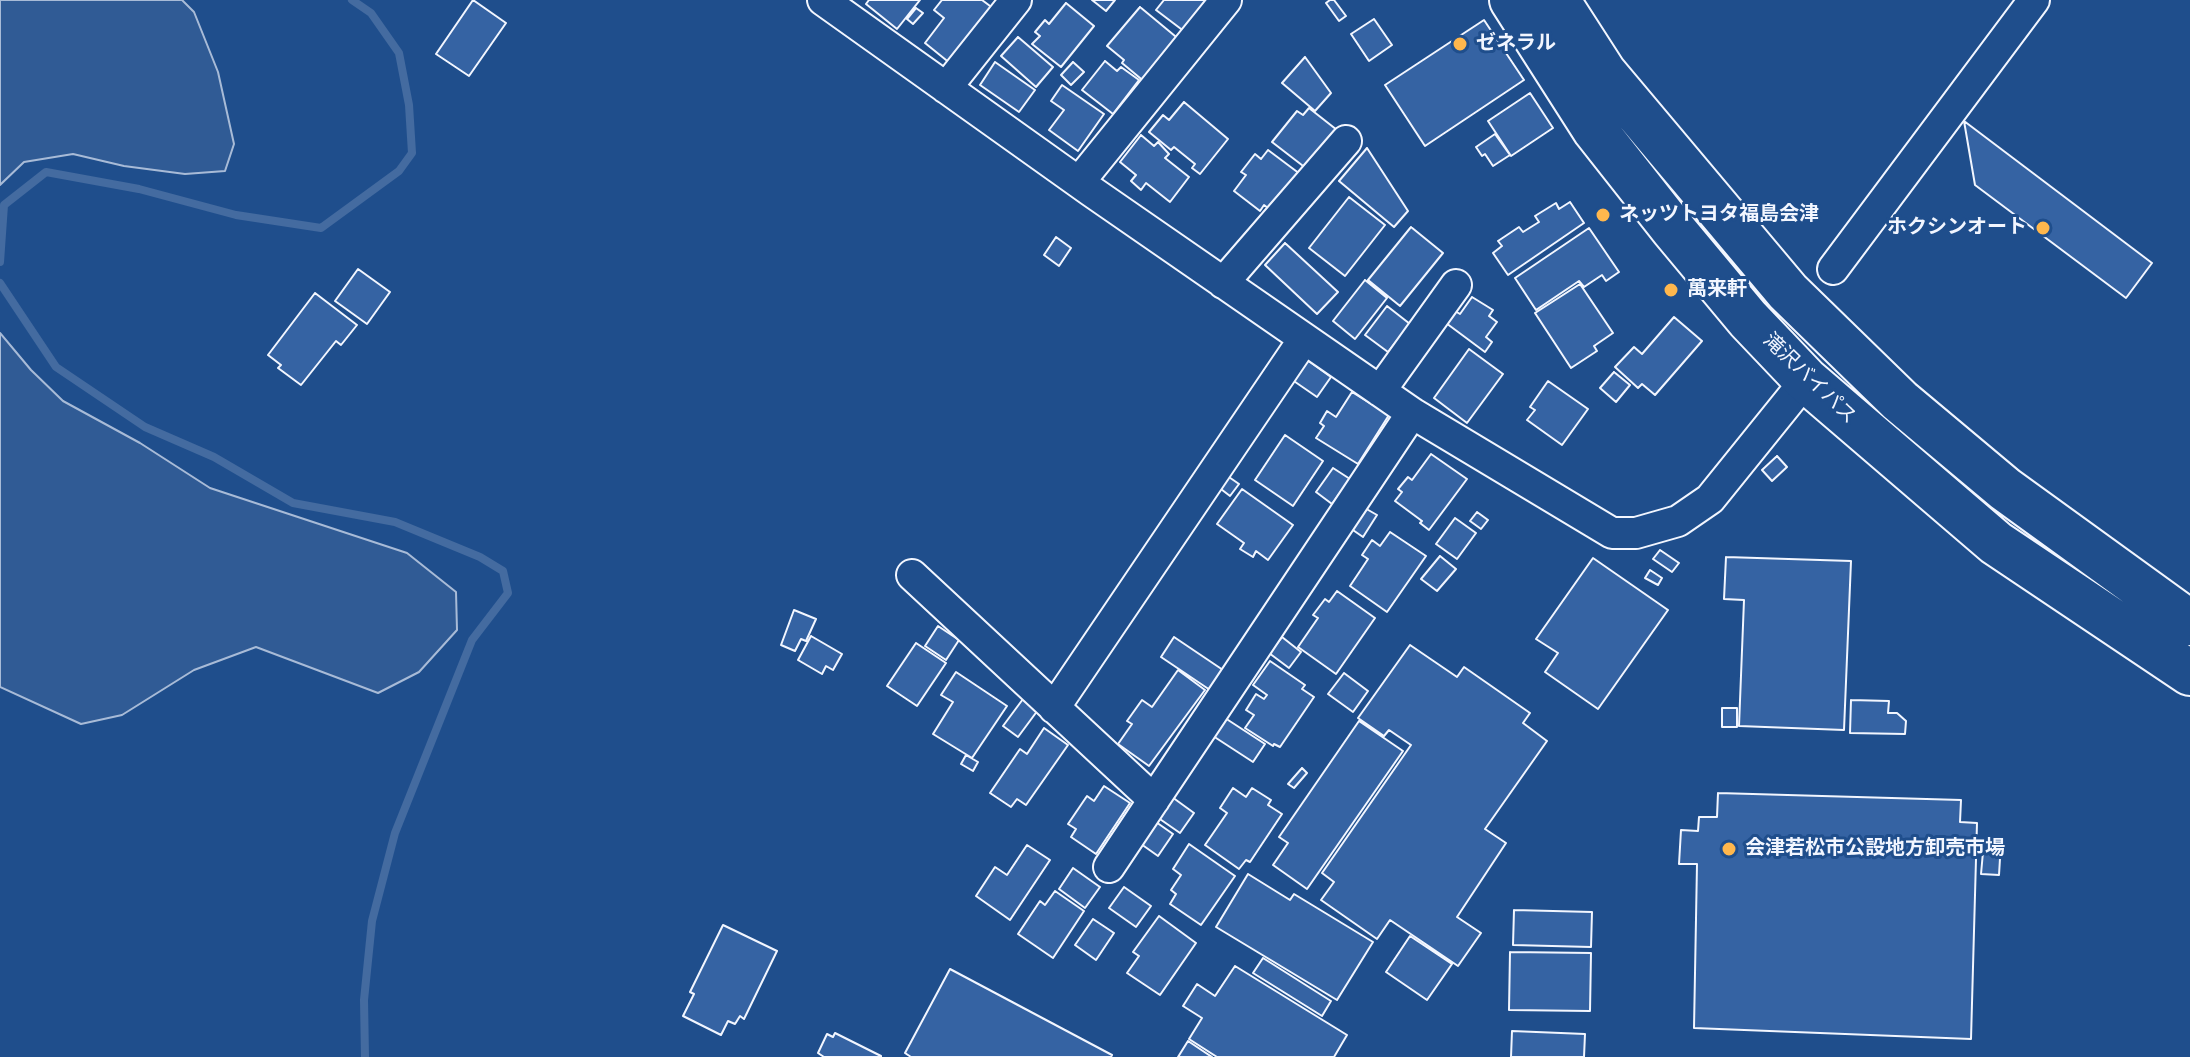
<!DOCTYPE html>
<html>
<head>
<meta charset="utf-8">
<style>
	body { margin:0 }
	canvas { display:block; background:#1f4e8c }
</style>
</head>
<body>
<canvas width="2190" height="1057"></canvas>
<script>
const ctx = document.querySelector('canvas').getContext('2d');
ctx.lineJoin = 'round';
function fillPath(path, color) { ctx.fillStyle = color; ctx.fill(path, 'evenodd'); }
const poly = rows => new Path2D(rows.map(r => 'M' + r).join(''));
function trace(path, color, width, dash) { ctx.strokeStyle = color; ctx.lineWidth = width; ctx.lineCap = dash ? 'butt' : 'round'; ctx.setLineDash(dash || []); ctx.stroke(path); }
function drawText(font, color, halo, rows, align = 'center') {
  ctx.font = font + ' Roboto,"Noto Sans JP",sans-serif'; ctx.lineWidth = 6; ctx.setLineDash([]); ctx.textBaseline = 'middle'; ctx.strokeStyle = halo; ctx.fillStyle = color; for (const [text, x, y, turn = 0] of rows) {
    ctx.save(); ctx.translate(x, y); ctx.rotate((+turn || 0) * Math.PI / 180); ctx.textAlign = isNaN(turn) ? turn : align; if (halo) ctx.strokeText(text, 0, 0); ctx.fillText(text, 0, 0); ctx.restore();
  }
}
const green = poly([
	[0,0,182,0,194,12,218,72,234,144,225,171,185,174,124,166,73,154,24,162,0,185,0,0],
	[0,333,31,370,63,401,140,443,210,488,407,553,456,592,457,630,419,672,378,693,256,647,194,670,122,715,81,724,0,687,0,333]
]);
fillPath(green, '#305b95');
trace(green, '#a8bbd7', 2);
trace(poly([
	[0,262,4,205,46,172,139,189,236,215,321,228,399,171,412,153,409,105,399,53,371,13,352,0],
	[0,283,56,367,145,427,214,457,293,503,395,522,480,557,503,571,508,593,472,640,395,833,372,921,364,1000,365,1057]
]), '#446ba0', 8);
const building = poly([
	[473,0,506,23,469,76,436,54,473,0],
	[869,0,920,0,897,29,866,4,869,0],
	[942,0,982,0,994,9,951,64,925,43,944,18,934,10,942,0],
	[1092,0,1115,0,1106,11,1092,0],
	[1164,0,1210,0,1185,32,1156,10,1164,0],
	[1330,0,1334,0,1346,16,1339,21,1326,3,1330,0],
	[1066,3,1094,26,1061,67,1032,44,1040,36,1035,32,1045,20,1049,24,1066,3],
	[1140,7,1181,41,1146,83,1122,63,1124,60,1107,46,1140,7],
	[916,8,923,13,913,24,907,19,916,8],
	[1374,19,1392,45,1369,61,1351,34,1374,19],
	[1484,20,1524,80,1425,146,1385,85,1484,20],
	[1018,37,1053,67,1036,87,1001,56,1018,37],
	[1305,57,1331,93,1315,111,1282,83,1305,57],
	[1105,61,1117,71,1121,67,1139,80,1113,114,1082,90,1105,61],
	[995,62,1035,90,1019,112,980,85,995,62],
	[1073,62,1084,72,1071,85,1061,75,1073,62],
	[1062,85,1104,114,1078,151,1049,130,1064,110,1051,101,1062,85],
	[1530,93,1553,128,1511,156,1488,121,1530,93],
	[1184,102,1228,139,1200,174,1192,168,1195,164,1174,147,1171,150,1149,132,1163,115,1169,120,1184,102],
	[1309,108,1337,130,1307,169,1272,142,1297,111,1303,115,1309,108],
	[1964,121,2152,263,2126,298,1975,185,1964,121],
	[1495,134,1510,155,1493,166,1485,154,1482,156,1476,147,1495,134],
	[1141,135,1154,146,1158,142,1169,154,1165,158,1189,177,1170,202,1146,183,1141,190,1131,181,1136,175,1120,162,1141,135],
	[1367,148,1408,211,1394,227,1339,181,1367,148],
	[1268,150,1300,174,1272,211,1264,205,1260,211,1234,191,1246,175,1241,172,1255,154,1261,159,1268,150],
	[1349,197,1385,225,1345,276,1309,248,1349,197],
	[1570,202,1584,223,1508,275,1493,253,1502,246,1498,241,1519,227,1523,232,1539,222,1535,216,1556,203,1559,209,1570,202],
	[1411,227,1443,253,1400,306,1368,280,1411,227],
	[1589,228,1619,272,1606,281,1602,275,1584,287,1579,281,1536,310,1515,278,1589,228],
	[1056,237,1071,248,1059,266,1044,255,1056,237],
	[1285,243,1338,292,1317,314,1265,265,1285,243],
	[358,269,390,292,367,324,335,301,358,269],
	[1365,280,1387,298,1355,339,1333,321,1365,280],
	[1580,284,1613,333,1594,346,1597,351,1571,368,1535,313,1580,284],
	[315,293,357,325,341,345,336,341,301,385,278,368,281,365,268,355,315,293],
	[1472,297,1493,310,1489,316,1497,322,1486,337,1492,342,1485,352,1446,323,1455,311,1460,314,1472,297],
	[1387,306,1410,324,1388,352,1365,335,1387,306],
	[1674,317,1702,341,1655,395,1642,384,1638,388,1615,367,1634,347,1642,354,1674,317],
	[1469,349,1503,374,1467,423,1434,398,1469,349],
	[1303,357,1331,377,1317,397,1288,377,1303,357],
	[1614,372,1630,385,1616,402,1600,388,1614,372],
	[1548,381,1588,409,1562,445,1527,420,1535,410,1530,407,1548,381],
	[1352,392,1389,415,1358,464,1316,438,1324,426,1320,423,1327,411,1336,417,1352,392],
	[1285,435,1323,461,1293,506,1255,480,1285,435],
	[1431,454,1467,479,1429,530,1420,523,1422,521,1395,501,1402,492,1398,489,1408,477,1412,480,1431,454],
	[1777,456,1787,467,1772,481,1762,470,1777,456],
	[1333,468,1350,479,1332,504,1316,492,1333,468],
	[1226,475,1239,484,1230,496,1217,486,1226,475],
	[1242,489,1293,525,1268,560,1256,551,1253,557,1240,549,1244,543,1217,524,1242,489],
	[1363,507,1377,515,1363,537,1350,528,1363,507],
	[1477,512,1488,520,1481,529,1470,521,1477,512],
	[1455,518,1476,533,1457,559,1436,544,1455,518],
	[1390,532,1426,556,1387,612,1350,586,1368,559,1362,555,1372,540,1380,546,1390,532],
	[1660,550,1679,563,1672,572,1653,559,1660,550],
	[1440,556,1456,569,1437,591,1421,579,1440,556],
	[1726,557,1851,561,1844,730,1739,726,1744,600,1724,599,1726,557],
	[1593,558,1668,610,1598,709,1545,672,1558,653,1536,639,1593,558],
	[1650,570,1662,578,1658,585,1645,578,1650,570],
	[1337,591,1375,618,1336,674,1298,647,1318,618,1313,615,1325,599,1329,602,1337,591],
	[794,610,816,619,806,641,801,639,795,651,781,645,794,610],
	[938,626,959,640,946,660,925,646,938,626],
	[811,636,842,654,833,670,826,666,822,674,798,660,811,636],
	[1174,637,1223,670,1210,690,1161,657,1174,637],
	[1282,637,1301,652,1289,668,1269,653,1282,637],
	[916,643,946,663,917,706,887,686,916,643],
	[1410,645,1457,677,1464,667,1530,713,1523,723,1547,741,1485,829,1506,843,1457,917,1481,933,1458,966,1390,920,1377,939,1321,900,1334,882,1322,873,1411,745,1389,730,1384,736,1358,718,1410,645],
	[1270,661,1305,685,1302,689,1314,697,1280,747,1274,744,1273,746,1245,728,1254,715,1246,710,1256,694,1264,699,1267,695,1253,685,1270,661],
	[1178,670,1205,690,1149,766,1118,744,1132,724,1127,721,1142,700,1152,707,1178,670],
	[956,672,1007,706,972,758,933,734,953,702,941,695,956,672],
	[1344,673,1368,691,1353,712,1328,694,1344,673],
	[1023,699,1038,710,1018,737,1003,726,1023,699],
	[1851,700,1889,701,1888,713,1897,713,1906,721,1905,734,1850,733,1851,700],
	[1722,708,1737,708,1737,727,1722,727,1722,708],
	[1225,718,1265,744,1253,762,1213,736,1225,718],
	[1359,721,1403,751,1307,889,1273,865,1288,843,1279,837,1359,721],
	[1044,728,1068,745,1026,805,1017,799,1011,807,990,793,1020,749,1027,754,1044,728],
	[966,755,978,762,973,771,961,764,966,755],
	[1302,768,1307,773,1294,788,1288,784,1302,768],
	[1104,786,1130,803,1096,854,1071,837,1076,829,1068,824,1087,796,1094,801,1104,786],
	[1233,788,1246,797,1252,788,1271,800,1268,805,1282,814,1250,862,1246,860,1239,869,1205,845,1227,813,1220,808,1233,788],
	[1718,793,1961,800,1960,822,1977,823,1971,1039,1694,1028,1697,864,1679,864,1681,830,1698,831,1699,817,1717,817,1718,793],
	[1172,797,1194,813,1180,833,1157,817,1172,797],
	[1156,822,1173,834,1158,856,1141,844,1156,822],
	[1984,841,2001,842,1999,875,1981,874,1984,841],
	[1189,844,1235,876,1201,925,1170,904,1176,894,1171,890,1181,875,1173,869,1189,844],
	[1027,845,1050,860,1010,920,976,896,995,867,1007,875,1027,845],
	[1073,868,1100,887,1085,908,1059,889,1073,868],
	[1248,874,1290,900,1294,894,1373,942,1337,1000,1216,927,1248,874],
	[1124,887,1151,906,1136,927,1109,908,1124,887],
	[1055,891,1084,911,1053,958,1018,934,1040,901,1045,905,1055,891],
	[1514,910,1592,912,1591,947,1513,945,1514,910],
	[1159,916,1196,943,1160,995,1127,973,1139,956,1133,952,1159,916],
	[1093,919,1114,933,1096,960,1075,945,1093,919],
	[723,925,777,951,744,1019,740,1016,735,1024,728,1021,721,1035,683,1016,694,994,690,992,723,925],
	[1410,936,1452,964,1427,1000,1386,972,1410,936],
	[1510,952,1591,953,1590,1011,1509,1010,1510,952],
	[1263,958,1331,1001,1322,1016,1253,973,1263,958],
	[1235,966,1347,1035,1334,1057,1217,1057,1189,1039,1202,1018,1183,1006,1197,984,1215,996,1235,966],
	[950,969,1112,1055,1111,1057,911,1057,905,1053,950,969],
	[1512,1031,1585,1034,1584,1057,1511,1057,1512,1031],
	[835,1033,881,1056,881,1057,824,1057,818,1053,827,1034,833,1037,835,1033],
	[1188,1041,1212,1057,1178,1057,1188,1041]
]);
fillPath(building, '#3563a3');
trace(building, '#f2f6ff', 2);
const minor = poly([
	[823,0,1091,191,1412,413,1612,533,1636,533,1678,521,1710,499,1806,380],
	[946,88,1016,0],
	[1079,182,1226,0],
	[1833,269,2034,0],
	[1223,283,1346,141],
	[1380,391,1456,285],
	[912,575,1154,800],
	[1054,708,1304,339],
	[1109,867,1412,413]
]);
const highway = poly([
	[1512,0,1595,130,1673,229,1748,319,1806,380,1996,543,2190,673],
	[1557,0,1604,73,1788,292,1900,401,2005,489,2190,623]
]);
trace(minor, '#f2f6ff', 34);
trace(highway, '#f2f6ff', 48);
trace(minor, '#1f4e8c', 30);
trace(highway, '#1f4e8c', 44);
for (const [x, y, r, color] of [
	[1460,44,8,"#ffb74d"],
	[1603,215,8,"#ffb74d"],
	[2043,228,8,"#ffb74d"],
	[1671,290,8,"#ffb74d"],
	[1729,849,8,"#ffb74d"]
]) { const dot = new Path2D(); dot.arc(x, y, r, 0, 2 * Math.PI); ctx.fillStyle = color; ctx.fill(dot); trace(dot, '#1f4e8c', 3); }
drawText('bold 20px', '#f2f6ff', '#1f4e8c', [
	["ゼネラル",1476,44],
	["ネッツトヨタ福島会津",1619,215],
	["ホクシンオート",2027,228,"right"],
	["萬来軒",1687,290],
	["会津若松市公設地方卸売市場",1745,849]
], 'left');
drawText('20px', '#f2f6ff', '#1f4e8c', [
	["滝沢バイパス",1809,379,44]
]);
</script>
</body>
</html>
